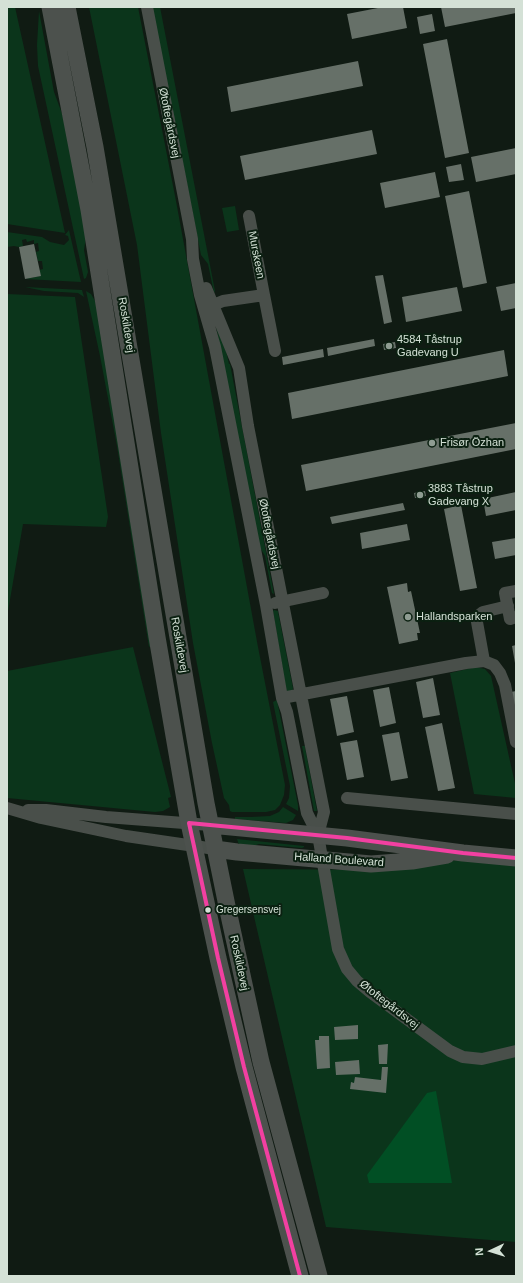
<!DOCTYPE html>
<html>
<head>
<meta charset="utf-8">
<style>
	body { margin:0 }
	#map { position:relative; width:523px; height:1283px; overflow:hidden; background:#101b13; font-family:Arial,sans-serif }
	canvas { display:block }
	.frame { position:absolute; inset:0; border:8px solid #d4e1d6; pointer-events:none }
	.north { position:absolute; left:471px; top:1231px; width:40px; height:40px; -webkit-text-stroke:3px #0b2011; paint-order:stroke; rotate:266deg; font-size:11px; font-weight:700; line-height:16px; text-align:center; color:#d4e1d6 }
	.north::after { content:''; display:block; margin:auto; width:14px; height:18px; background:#d4e1d6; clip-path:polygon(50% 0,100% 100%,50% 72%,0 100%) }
</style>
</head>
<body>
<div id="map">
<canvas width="523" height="1283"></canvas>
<div class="frame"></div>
<div class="north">N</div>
</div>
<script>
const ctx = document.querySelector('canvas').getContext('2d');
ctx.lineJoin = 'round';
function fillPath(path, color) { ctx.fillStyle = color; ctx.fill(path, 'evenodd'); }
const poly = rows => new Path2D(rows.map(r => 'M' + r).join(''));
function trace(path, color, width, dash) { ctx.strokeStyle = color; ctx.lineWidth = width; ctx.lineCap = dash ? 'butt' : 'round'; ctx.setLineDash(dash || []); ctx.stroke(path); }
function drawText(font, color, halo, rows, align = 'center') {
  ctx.font = font + ' Arial,sans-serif'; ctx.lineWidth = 4; ctx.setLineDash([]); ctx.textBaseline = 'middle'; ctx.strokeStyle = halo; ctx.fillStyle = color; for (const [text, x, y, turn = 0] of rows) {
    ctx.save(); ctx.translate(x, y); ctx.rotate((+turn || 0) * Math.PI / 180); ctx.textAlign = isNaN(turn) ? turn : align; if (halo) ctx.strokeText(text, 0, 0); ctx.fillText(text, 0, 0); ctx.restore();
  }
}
fillPath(poly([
	[7,7,15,7,65,233,7,224],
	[89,7,138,7,176,201,258,647,285,785,284,795,280,805,275,810,266,812,232,812,230,811,229,805,224,798,212,743,193,643,161,433,137,245],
	[152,7,160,7,215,291,214,293,208,264,201,255],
	[39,11,54,92,67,127,86,237,84,250,88,272,86,278,84,279,38,66,37,45],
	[235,206,239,230,227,232,222,208],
	[69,230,81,282,25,279,40,276,39,270,43,269,42,261,38,261,36,252,39,251,38,243,34,244,34,240,27,242,26,239,22,240,23,246,19,247,14,246,7,247,7,232,42,237,50,242,64,245,69,240,68,236,65,235],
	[25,287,82,290,84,297,78,293,44,291],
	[86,291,91,294,98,306,151,646,149,647,117,446,100,356],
	[7,294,75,297,108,517,106,527,23,524,7,617],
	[214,320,224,342,229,364,230,364,274,594,272,593,265,556,259,546,217,331],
	[274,610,278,611,278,612,293,688,292,692,288,692,286,690,273,611],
	[133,647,171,797,168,798,170,807,163,811,155,812,7,798,7,671],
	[476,667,485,669,491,676,516,788,516,798,474,794,450,673],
	[277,700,298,805,298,811,286,804,289,798,290,786,273,702],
	[302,746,305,746,305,747,317,811,314,811],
	[283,807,296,815,293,820,286,823,235,819,235,817,251,817,270,816,279,812],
	[237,839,304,846,304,847,302,848,259,844,250,847,239,845],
	[458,860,516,863,516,1242,326,1227,243,869,398,870]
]), '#0b351b');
fillPath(poly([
	[436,1091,452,1183,369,1183,367,1175,427,1093]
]), '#014f24');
fillPath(poly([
	[383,7,403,7,407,28,352,39,347,14],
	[441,7,516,7,516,13,445,27],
	[432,14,435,31,420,34,417,17],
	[447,39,469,153,445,158,423,44],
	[358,61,363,86,231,112,227,87],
	[372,130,377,154,245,180,240,156],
	[516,148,516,174,476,182,471,157],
	[461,164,464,180,449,182,446,167],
	[435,172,440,197,385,208,380,183],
	[469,191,487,283,463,288,445,196],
	[34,244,41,276,25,279,19,247],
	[383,275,392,322,384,324,375,276],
	[516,283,516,308,501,311,496,287],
	[457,287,462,311,406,322,402,297],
	[374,339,375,346,328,356,327,348],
	[395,342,396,348,384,350,383,344],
	[323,349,324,357,283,365,282,357],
	[504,350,508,376,292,419,288,393],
	[516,423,516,449,306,491,301,465],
	[425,491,426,496,415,498,414,493],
	[516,492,516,510,486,516,483,499],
	[403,503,405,510,332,524,330,517],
	[461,505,477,588,460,591,444,509],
	[407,524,410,540,362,549,360,533],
	[516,538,516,555,495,559,492,542],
	[407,583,408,592,411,591,420,633,417,633,418,640,399,644,387,587],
	[516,645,516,663,515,663,512,646],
	[433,678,440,715,423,718,416,682],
	[389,687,396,723,380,727,373,690],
	[516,691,516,709,515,709,511,692],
	[347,696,354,732,337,736,330,699],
	[442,723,455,788,438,791,425,727],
	[399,732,408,778,391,781,382,735],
	[357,740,364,777,347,780,340,743],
	[358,1025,358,1039,335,1040,334,1027],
	[319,1036,329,1036,330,1068,317,1069,315,1040,319,1040],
	[388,1044,387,1064,379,1064,378,1045],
	[359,1060,360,1074,336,1075,335,1062],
	[382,1067,388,1067,386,1093,350,1089,351,1082,354,1083,355,1077,381,1080]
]), '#667068');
trace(poly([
	[147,7,192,239,193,259,200,295,215,347,266,605,282,698,287,712,307,813,318,835,338,949,347,969,357,981,370,992,450,1051,463,1057,482,1059,516,1051],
	[206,288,239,368,248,426,324,812,318,835],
	[264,295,275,351],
	[206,308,223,301,264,295,249,216],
	[516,591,505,593,510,619,516,617],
	[275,603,323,593],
	[484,661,477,622,478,616,483,612,508,606],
	[282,698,466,663,484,661,494,665,500,673,505,685,516,742],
	[347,798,516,814],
	[7,808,41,818,126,836,215,849],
	[28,810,46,810,106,817,210,825]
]), '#494f4a', 12);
trace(poly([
	[50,7,89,210,157,637,189,823,218,958,244,1067,300,1276],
	[67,7,95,147,206,803,227,906,261,1062,319,1276],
	[210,825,347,838,463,853,516,858],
	[215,849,237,852,371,864,412,861,447,855]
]), '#4c514d', 17);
trace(poly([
	[300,1276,244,1067,218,958,189,823,347,838,463,853,516,858]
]), '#f240a1', 4);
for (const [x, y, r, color] of [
	[389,346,4,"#8f9c92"],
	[432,443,4,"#8f9c92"],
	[420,495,4,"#8f9c92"],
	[408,617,4,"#8f9c92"],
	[208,910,3.5,"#d4e1d6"]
]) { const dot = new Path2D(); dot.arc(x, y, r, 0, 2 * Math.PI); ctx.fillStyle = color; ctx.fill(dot); trace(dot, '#0b2011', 1.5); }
drawText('10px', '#d4e1d6', '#0b2011', [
	["Gregersensvej",216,910]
], 'left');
drawText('11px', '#d4e1d6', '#0b2011', [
	["Øtoftegårdsvej",169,123,79],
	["Murskeen",256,255,79],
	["Roskildevej",126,325,81],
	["Øtoftegårdsvej",269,534,79],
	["Roskildevej",179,645,80],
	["Halland Boulevard",339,860,4],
	["Roskildevej",239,963,78],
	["Øtoftegårdsvej",389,1005,38]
]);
drawText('11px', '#d4e1d6', '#0b2011', [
	["4584 Tåstrup",397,340],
	["Gadevang U",397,353],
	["Frisør Özhan",440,443],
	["3883 Tåstrup",428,489],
	["Gadevang X",428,502],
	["Hallandsparken",416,617]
], 'left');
</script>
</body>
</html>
